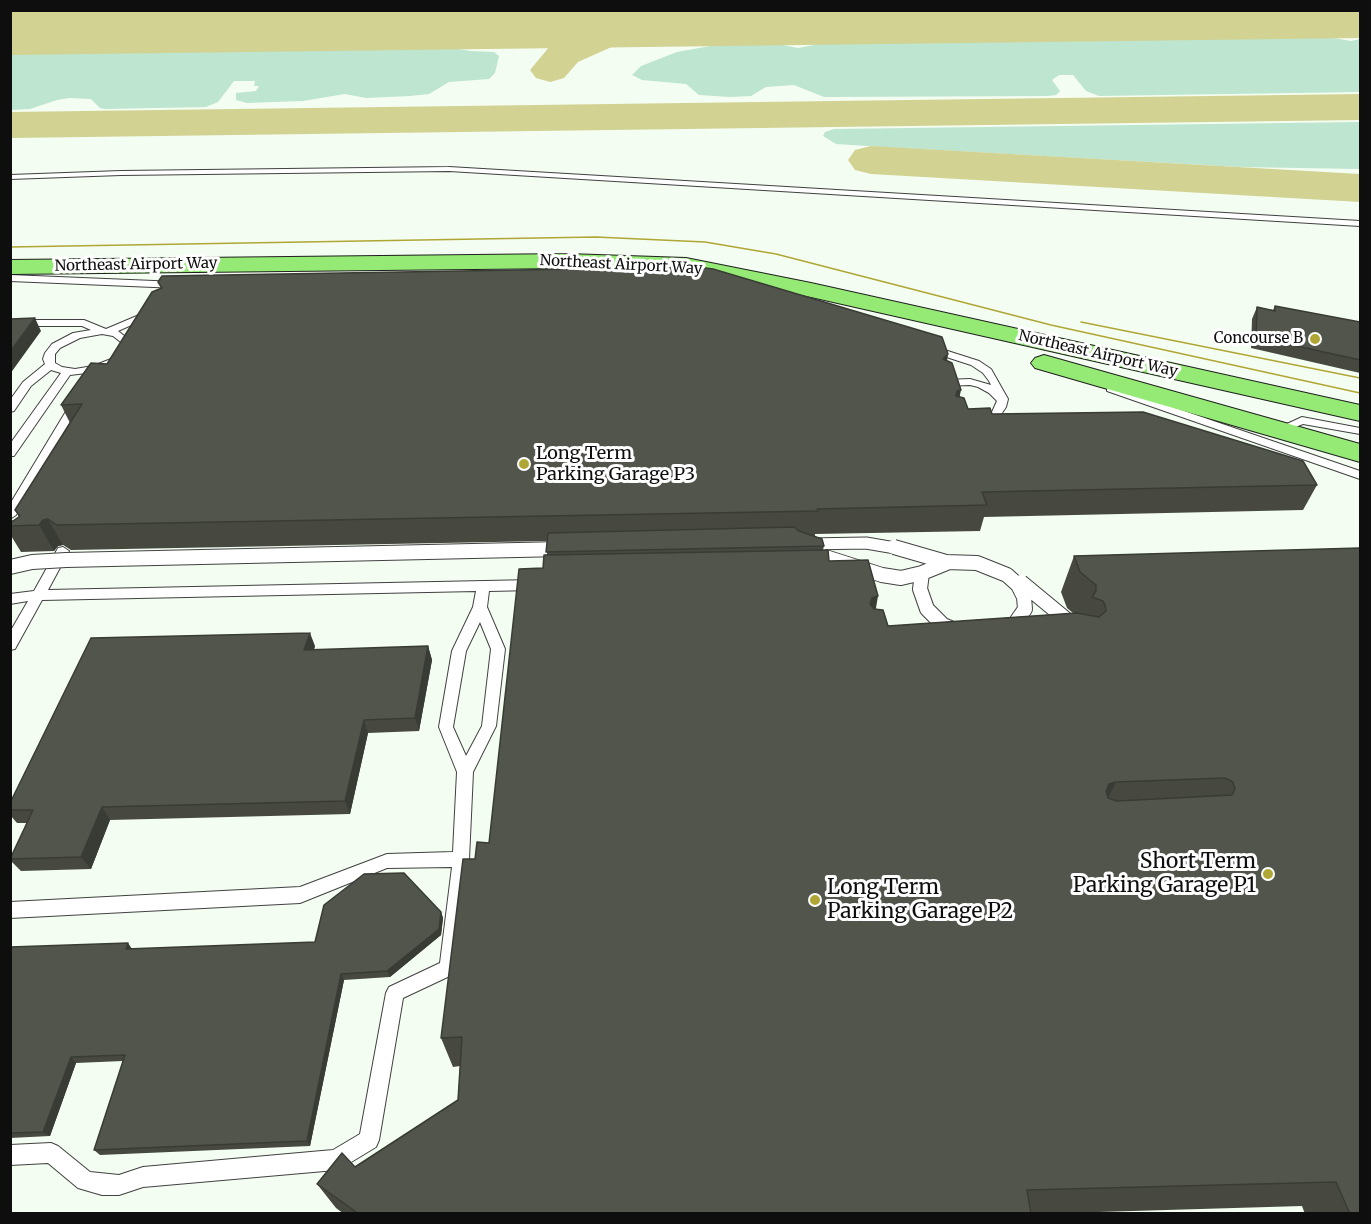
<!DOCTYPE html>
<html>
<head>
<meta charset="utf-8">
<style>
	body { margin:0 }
	#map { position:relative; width:1371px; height:1224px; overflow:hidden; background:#f4fdf1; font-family:Merriweather,serif }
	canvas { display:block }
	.frame { position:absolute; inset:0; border:12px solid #0e0e0e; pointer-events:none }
</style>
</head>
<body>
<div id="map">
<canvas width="1371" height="1224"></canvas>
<div class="frame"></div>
</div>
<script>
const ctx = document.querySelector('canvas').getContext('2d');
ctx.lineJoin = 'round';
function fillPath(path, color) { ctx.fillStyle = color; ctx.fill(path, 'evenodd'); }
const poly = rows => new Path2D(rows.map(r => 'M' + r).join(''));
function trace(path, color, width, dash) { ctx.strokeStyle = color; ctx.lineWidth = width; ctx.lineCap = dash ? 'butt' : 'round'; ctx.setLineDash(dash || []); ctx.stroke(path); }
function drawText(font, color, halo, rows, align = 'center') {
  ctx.font = font + ' Merriweather,serif'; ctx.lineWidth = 6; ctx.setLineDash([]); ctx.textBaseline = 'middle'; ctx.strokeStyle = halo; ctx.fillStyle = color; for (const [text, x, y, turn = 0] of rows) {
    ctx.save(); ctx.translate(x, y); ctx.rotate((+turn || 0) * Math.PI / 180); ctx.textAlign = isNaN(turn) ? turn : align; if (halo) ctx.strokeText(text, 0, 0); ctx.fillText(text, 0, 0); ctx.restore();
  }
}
fillPath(poly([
	[1316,35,1351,41,1360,39,1360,92,1099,96,1086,91,1073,75,1059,75,1052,80,1060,91,1056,95,1047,96,824,97,794,85,766,87,751,96,730,97,699,95,686,84,642,80,632,75,641,66,677,52,710,46,752,43,773,43,798,48,830,42],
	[442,46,470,51,494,52,499,56,495,73,489,79,449,82,429,94,410,96,366,98,345,94,303,101,247,103,236,100,236,93,256,91,259,86,254,86,255,81,234,81,218,102,206,107,105,109,100,108,91,99,69,98,57,100,30,109,11,110,11,51],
	[1360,122,1360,169,1239,167,884,147,836,144,823,136,825,132,834,129]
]), '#bde5cf');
fillPath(poly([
	[612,10,753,10,757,11,762,19,757,27,744,30,642,40,616,45,578,62,564,78,550,82,536,78,530,70,550,46,570,36,594,28,629,21,617,17,612,10],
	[1285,10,1360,10,1360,27,1301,24,1288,21,1283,13,1285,10],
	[1360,94,1360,120,10,138,10,112,1360,94],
	[871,146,1360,174,1360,202,871,174,855,170,848,160,855,150,871,146]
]), '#d2d293');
fillPath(poly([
	[10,10,1360,10,1360,38,10,55,10,10]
]), '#d2d293');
const service = poly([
	[449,167,1360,221,1360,226,449,171,121,175,10,179,10,175,121,171,449,167],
	[10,275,178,282,183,285,178,288,10,281,10,275],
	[151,310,156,313,154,315,118,331,132,342,132,348,119,363,95,372,70,375,14,456,10,456,10,444,61,373,51,370,31,386,14,411,10,412,10,400,23,382,45,364,43,359,45,353,52,344,73,333,91,330,82,326,10,326,10,320,84,320,106,329,151,310],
	[102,334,113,336,122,343,122,347,111,359,93,366,75,369,62,367,55,363,55,354,60,348,80,338,102,334],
	[932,346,979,361,991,369,1008,399,1006,407,1000,416,973,421,973,417,992,412,997,401,989,393,978,387,970,385,945,386,940,383,945,380,970,379,991,385,989,381,983,373,971,365,928,351,927,349,932,346],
	[1111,386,1360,471,1360,479,1107,391,1107,387,1111,386],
	[76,400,81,403,16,515,10,519,10,504,71,403,76,400],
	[1302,417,1360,428,1360,434,1303,424,1280,433,1274,430,1302,417],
	[63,547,69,551,48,590,533,580,540,585,533,590,489,591,487,607,505,649,496,726,473,772,469,859,457,968,454,974,403,998,379,1140,376,1147,343,1167,336,1170,143,1187,119,1195,102,1195,78,1188,48,1163,10,1165,10,1145,51,1143,58,1146,90,1172,119,1175,143,1167,333,1150,360,1134,386,993,389,987,440,963,452,867,387,868,300,903,10,918,10,902,300,887,387,854,453,852,457,772,439,727,452,651,473,607,476,591,42,600,15,649,10,650,10,632,28,601,10,604,10,594,34,591,58,548,63,547],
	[480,622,491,649,482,726,466,756,453,727,466,651,480,622]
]);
const primary = poly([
	[567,254,686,258,811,283,1360,405,1360,421,811,297,686,272,567,268,10,274,10,260,567,254],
	[1044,355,1360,444,1360,462,1035,368,1031,363,1035,358,1044,355]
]);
trace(service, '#414141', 2);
trace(primary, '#1f1f1f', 2);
fillPath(service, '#fff');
fillPath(primary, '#94ea74');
trace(poly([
	[10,247,596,237,705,242,776,254,1051,325,1360,393],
	[1081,322,1360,378]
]), '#afa635', 1.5);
const serviceBridgeFar1 = poly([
	[807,544,866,543,901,549]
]);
const serviceBridge = poly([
	[894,547,946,562,977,563,1007,575,1018,585,1024,597,1025,609,1014,625,1008,629],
	[813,553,882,575,901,578,922,573,949,562],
	[10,567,32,562,66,560,563,549],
	[922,573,920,589,927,609,943,625,955,630],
	[1021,582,1073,625]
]);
trace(serviceBridgeFar1, '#414141', 13, []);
trace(serviceBridge, '#414141', 16, []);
trace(serviceBridgeFar1, '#fff', 11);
trace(serviceBridge, '#fff', 14);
fillPath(poly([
	[158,282,948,354,947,361,960,397,968,409,1317,485,1303,510,984,517,980,531,815,534,815,536,824,546,823,550,829,561,876,609,888,626,1073,613,1067,608,1061,592,1074,556,1360,548,1360,1214,1305,1214,1302,1206,1031,1214,344,1214,336,1208,317,1184,355,1167,458,1100,460,1066,453,1067,441,1038,475,859,489,843,543,568,547,555,547,541,71,550,63,545,58,546,54,551,21,552,10,534,10,521,13,521,19,517,15,510,70,423,61,405,107,364,161,288],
	[1275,306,1360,322,1360,373,1251,348,1252,319,1257,307,1273,310],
	[315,646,314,650,428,646,432,660,419,731,368,733,350,814,110,820,91,869,21,871,10,860,27,823,17,823,10,815,10,803],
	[441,912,443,918,441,935,390,977,344,980,310,1146,100,1155,94,1150,123,1061,76,1063,50,1136,10,1138,10,947,132,949,315,942]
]), '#474941');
fillPath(poly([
	[35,318,41,331,10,374,10,352],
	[948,354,943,378,943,359],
	[961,390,956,414,957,391],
	[48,519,63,545,58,546,54,551,39,525,43,520],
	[878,596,872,632,870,604,872,598],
	[310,633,315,646,309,663,304,650],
	[428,646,432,660,419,731,415,718],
	[364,720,368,733,350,814,345,801],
	[1116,782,1099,817,1092,819,1109,784],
	[102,807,110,820,91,869,81,857],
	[441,912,443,918,441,935,390,977,387,971],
	[128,943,132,949,126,949],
	[341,974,344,980,310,1146,307,1141],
	[71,1057,76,1063,50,1136,43,1132]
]), '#393c35');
const building = poly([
	[698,267,713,269,942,337,948,354,943,359,952,363,961,390,957,391,956,396,964,398,968,409,990,408,992,414,1143,412,1303,461,1317,485,982,492,987,505,817,509,818,511,57,525,48,519,43,520,39,525,10,526,10,521,13,521,20,516,15,510,82,404,61,405,91,363,107,364,152,292,162,288,158,282,162,276,698,267],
	[1275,306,1360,322,1360,360,1256,337,1257,307,1275,311,1275,306],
	[35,318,10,352,10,319,35,318],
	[794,527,799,531,822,539,824,546,546,552,548,533,794,527],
	[1360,548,1360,1214,1350,1214,1336,1182,1027,1190,1031,1214,359,1214,317,1184,342,1153,355,1167,458,1100,462,1037,441,1038,463,859,475,859,477,842,489,843,519,569,543,568,544,555,828,550,829,561,868,560,878,596,872,598,870,604,874,609,883,610,888,626,1077,613,1099,617,1106,611,1105,605,1103,601,1092,597,1096,591,1096,585,1080,572,1074,556,1360,548],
	[1225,778,1233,782,1235,789,1232,795,1117,801,1108,798,1106,791,1109,784,1116,782,1225,778],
	[310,633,304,650,428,646,415,718,364,720,345,801,102,807,81,857,10,859,33,810,10,810,10,803,91,638,310,633],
	[404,873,441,912,439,929,387,971,341,974,307,1141,94,1150,125,1055,71,1057,43,1132,10,1133,10,947,128,943,126,949,315,942,324,905,364,874,404,873]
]);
fillPath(building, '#52554c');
trace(building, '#393c35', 1.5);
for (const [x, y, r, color] of [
	[1315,339,6,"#afa635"],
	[524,464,6,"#afa635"],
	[1268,874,6,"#afa635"],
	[815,900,6,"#afa635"]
]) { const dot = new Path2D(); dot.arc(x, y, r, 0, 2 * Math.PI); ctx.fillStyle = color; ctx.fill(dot); trace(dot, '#fff', 2); }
drawText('15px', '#0e0e0e', '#fff', [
	["Northeast Airport Way",136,265,-1],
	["Northeast Airport Way",621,265,3],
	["Northeast Airport Way",1098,354,13]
]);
drawText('15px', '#0e0e0e', '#fff', [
	["Concourse B",1303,339]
], 'right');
drawText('18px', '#0e0e0e', '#fff', [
	["Long Term",536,454],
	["Parking Garage P3",536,475]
], 'left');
drawText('21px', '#0e0e0e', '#fff', [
	["Short Term",1256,862],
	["Parking Garage P1",1256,886],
	["Long Term",827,888,"left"],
	["Parking Garage P2",827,912,"left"]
], 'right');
</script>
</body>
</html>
